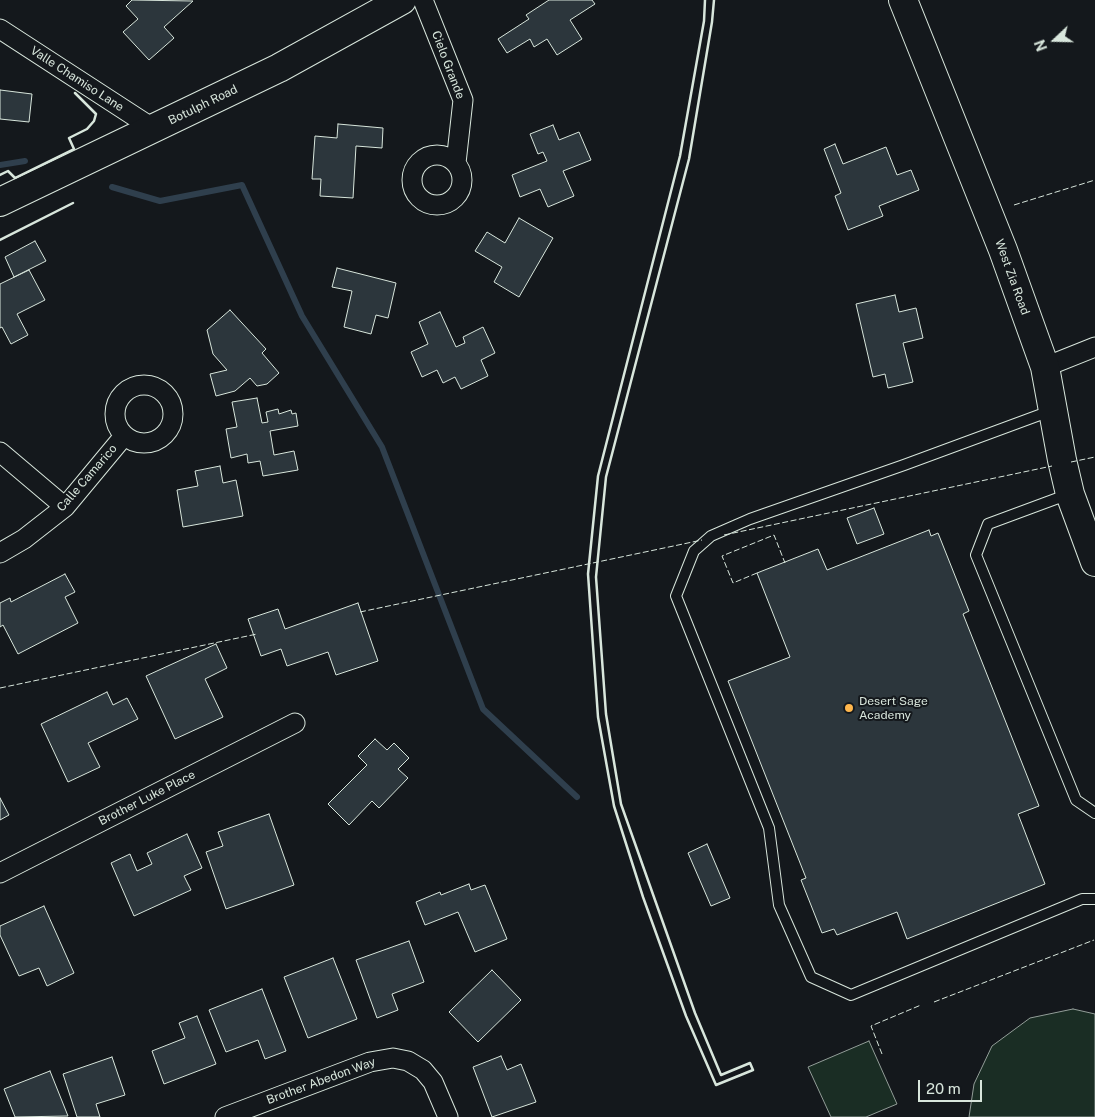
<!DOCTYPE html>
<html>
<head>
<meta charset="utf-8">
<style>
	body { margin:0 }
	#map { position:relative; width:1095px; height:1117px; overflow:hidden; background:#14181c; font-family:"Public Sans",sans-serif }
	canvas { display:block }
	.north { position:absolute; left:1030px; top:15px; width:50px; height:50px; -webkit-text-stroke:4px #14181c; paint-order:stroke; rotate:249deg; font-size:14px; font-weight:700; line-height:20px; text-align:center; color:#d8e6dc }
	.north::after { content:''; display:block; margin:auto; width:18px; height:22px; background:#d8e6dc; clip-path:polygon(50% 0,100% 100%,50% 72%,0 100%) }
	.scale { position:absolute; left:918px; top:1080px; width:64px; height:22px; box-sizing:border-box; border:2px solid #d8e6dc; border-top:0; padding-left:6px; font-size:15px; line-height:18px; white-space:nowrap; color:#d8e6dc; -webkit-text-stroke:4px #14181c; paint-order:stroke }
</style>
</head>
<body>
<div id="map">
<canvas width="1095" height="1117"></canvas>
<div class="north">N</div>
<div class="scale">20 m</div>
</div>
<script>
const ctx = document.querySelector('canvas').getContext('2d');
ctx.lineJoin = 'round';
function fillPath(path, color) { ctx.fillStyle = color; ctx.fill(path, 'evenodd'); }
const poly = rows => new Path2D(rows.map(r => 'M' + r).join(''));
function trace(path, color, width, dash) { ctx.strokeStyle = color; ctx.lineWidth = width; ctx.lineCap = dash ? 'butt' : 'round'; ctx.setLineDash(dash || []); ctx.stroke(path); }
function drawText(font, color, halo, rows, align = 'center') {
  ctx.font = font + ' "Public Sans",sans-serif'; ctx.lineWidth = 4; ctx.setLineDash([]); ctx.textBaseline = 'middle'; ctx.strokeStyle = halo; ctx.fillStyle = color; for (const [text, x, y, turn = 0] of rows) {
    ctx.save(); ctx.translate(x, y); ctx.rotate((+turn || 0) * Math.PI / 180); ctx.textAlign = isNaN(turn) ? turn : align; if (halo) ctx.strokeText(text, 0, 0); ctx.fillText(text, 0, 0); ctx.restore();
  }
}
const green = poly([
	[1073,1009,1095,1014,1095,1117,969,1117,974,1084,992,1046,1030,1018,1073,1009],
	[869,1041,897,1104,866,1117,831,1117,808,1067,869,1041]
]);
fillPath(green, '#1a2d24');
trace(green, '#939e99', 1);
trace(poly([
	[0,165,25,161],
	[112,187,160,201,242,185,302,316,382,447,483,709,577,797]
]), '#2f3f4d', 6);
const building = poly([
	[132,0,193,1,164,27,174,38,149,60,123,32,138,19,126,6,132,0],
	[549,0,592,0,595,4,570,20,582,39,557,55,547,39,534,47,530,39,507,53,498,39,529,19,526,15,549,0],
	[0,90,32,94,29,122,0,119,0,90],
	[338,124,383,128,382,148,356,146,353,198,320,196,321,179,312,179,315,136,337,138,338,124],
	[553,125,559,140,579,132,591,160,563,171,574,196,548,207,540,189,520,197,512,175,547,161,543,152,538,154,530,134,553,125],
	[835,144,843,164,886,147,897,175,911,170,919,190,879,206,883,216,848,230,835,196,841,193,824,149,835,144],
	[519,218,553,238,519,297,494,282,502,267,475,251,487,232,505,243,519,218],
	[35,241,46,261,14,277,5,257,35,241],
	[337,268,396,283,388,318,376,315,371,334,344,327,352,291,332,287,337,268],
	[29,270,45,300,17,314,28,335,11,344,2,327,0,328,0,284,29,270],
	[895,295,899,312,916,308,923,338,903,343,913,382,888,388,885,374,873,377,856,304,895,295],
	[230,310,266,349,262,353,279,373,267,384,257,386,250,378,235,391,216,396,210,374,227,370,213,354,207,330,230,310],
	[440,312,456,347,465,343,463,337,483,327,495,353,481,360,488,376,461,389,455,377,443,383,437,370,422,377,411,352,428,344,419,322,440,312],
	[257,398,262,423,268,422,266,412,278,409,279,414,291,410,292,414,296,413,298,426,270,431,274,455,294,451,298,470,263,476,260,461,248,463,247,454,231,458,226,429,237,427,232,402,257,398],
	[220,466,223,483,236,480,243,516,183,527,177,490,198,486,195,471,220,466],
	[874,508,884,534,857,544,847,518,874,508],
	[929,530,931,536,938,533,969,611,963,614,1039,806,1018,814,1045,884,907,939,897,912,837,935,834,929,822,933,801,880,806,878,728,681,790,657,757,573,818,549,827,570,929,530],
	[65,574,75,592,65,597,78,623,18,654,3,625,0,627,0,603,10,598,11,602,65,574],
	[358,603,378,661,336,675,328,652,287,666,281,649,261,656,248,619,278,609,285,629,358,603],
	[216,644,227,668,205,679,223,717,175,739,146,676,216,644],
	[107,692,113,705,127,698,138,719,88,743,100,767,68,782,41,724,107,692],
	[375,739,387,750,394,743,409,758,398,769,408,778,379,808,372,801,349,825,328,804,367,765,358,756,375,739],
	[0,798,9,815,0,820,0,798],
	[269,814,294,885,226,909,206,852,223,846,218,832,269,814],
	[187,834,202,868,184,876,191,890,134,916,111,863,130,854,137,871,152,864,147,853,187,834],
	[707,844,730,898,711,906,688,853,707,844],
	[469,884,471,890,485,885,507,939,475,952,458,912,425,925,416,902,440,892,441,895,469,884],
	[44,906,74,973,47,986,39,968,19,976,0,935,0,926,44,906],
	[409,941,424,982,392,994,398,1010,377,1018,356,960,409,941],
	[333,958,357,1019,308,1038,284,977,333,958],
	[492,970,521,1000,478,1042,449,1012,492,970],
	[262,989,286,1051,265,1059,258,1040,226,1052,209,1010,262,989],
	[197,1016,216,1064,164,1084,152,1051,185,1038,179,1023,197,1016],
	[501,1056,507,1070,521,1064,536,1102,492,1117,473,1067,501,1056],
	[112,1057,125,1095,96,1104,100,1117,77,1117,63,1074,112,1057],
	[50,1071,68,1116,15,1117,4,1089,50,1071]
]);
fillPath(building, '#2c363c');
trace(building, '#d8e6dc', 1);
const lane = poly([
	[1053,410,904,465,750,519,711,536,694,551,676,596,769,828,779,905,811,977,851,995,1082,899,1095,899],
	[1069,494,988,524,976,555,1076,800,1095,813]
]);
const street = poly([
	[423,0,463,100,456,163],
	[0,29,154,129],
	'412 180a25 25 0 1 1 50 0a25 25 0 1 1-50 0Z',
	[1045,367,1095,347],
	'115 414a29 29 0 1 1 58 0a29 29 0 1 1-58 0Z',
	[0,452,65,507],
	[0,553,24,539,65,507,124,436],
	[0,873,295,723],
	[225,1117,370,1062,393,1058,408,1061,423,1070,433,1082,448,1117]
]);
const secondary = poly([
	[903,0,1003,250,1045,367,1062,460,1070,494,1095,562],
	[0,202,279,68,402,0]
]);
trace(lane, '#d8e6dc', 12);
trace(street, '#d8e6dc', 21);
trace(secondary, '#d8e6dc', 30);
trace(lane, '#14181c', 10);
trace(street, '#14181c', 19);
trace(secondary, '#14181c', 28);
trace(poly([
	[1014,205,1095,180],
	[1071,462,1095,457],
	[724,535,1052,466],
	[757,573,733,583,722,556,774,535,785,563],
	[360,612,702,540],
	[0,688,257,634],
	[934,1002,1094,940],
	[882,1054,871,1026,921,1005]
]), '#d8e6dc', 1, [6, 2.5]);
trace(poly([
	[705,0,704,21,680,156,598,476,588,574,598,717,614,806,643,897,686,1016,716,1085,753,1070,750,1063,721,1075,695,1013,621,804,606,714,596,577,606,477,689,159,712,22,714,0],
	[0,175,8,171,15,178,74,149,69,138,87,129,94,121,96,114,75,93],
	[0,240,73,203]
]), '#d8e6dc', 2.5);
for (const [x, y, r, color] of [
	[849,708,5,"#ffb74d"]
]) { const dot = new Path2D(); dot.arc(x, y, r, 0, 2 * Math.PI); ctx.fillStyle = color; ctx.fill(dot); trace(dot, '#14181c', 2); }
drawText('12px', '#d8e6dc', '#14181c', [
	["Cielo Grande",448,65,69],
	["Valle Chamiso Lane",77,79,33],
	["Botulph Road",203,105,-26],
	["West Zia Road",1012,277,70],
	["Calle Camarico",87,478,-49],
	["Brother Luke Place",147,798,-27],
	["Brother Abedon Way",321,1081,-20]
]);
drawText('12px', '#d8e6dc', '#14181c', [
	["Desert Sage",859,701],
	["Academy",859,715]
], 'left');
</script>
</body>
</html>
